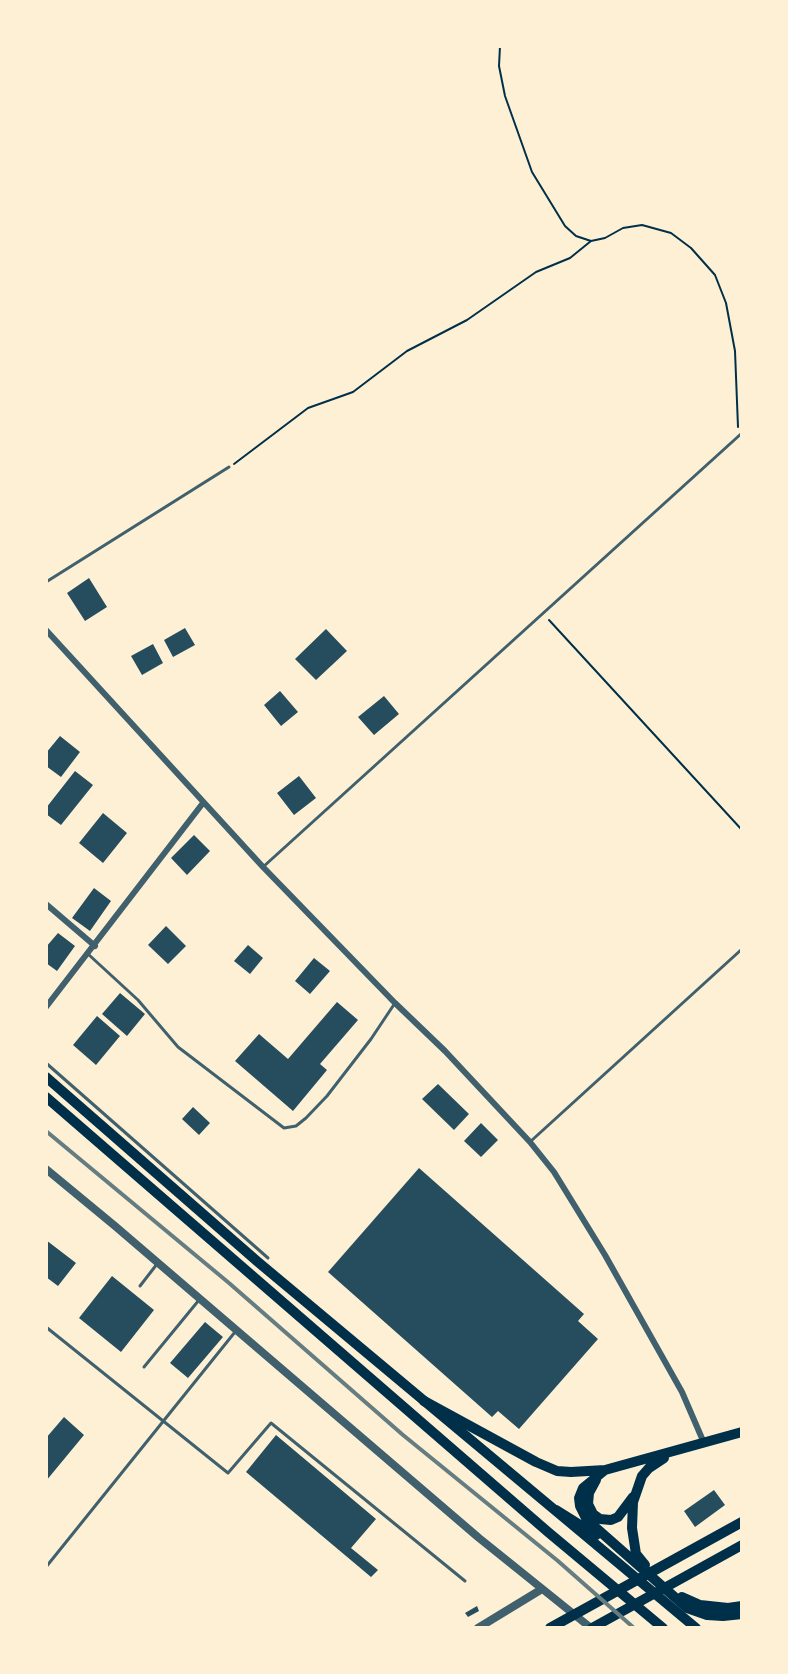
<!DOCTYPE html>
<html>
<head>
<meta charset="utf-8">
<style>
	body { margin:0 }
	#map { position:relative; width:788px; height:1674px; overflow:hidden; background:#fdf0d5; font-family:Literata,serif }
	canvas { display:block }
	.frame { position:absolute; inset:0; border:48px solid #fdf0d5; pointer-events:none }
</style>
</head>
<body>
<div id="map">
<canvas width="788" height="1674"></canvas>
<div class="frame"></div>
</div>
<script>
const ctx = document.querySelector('canvas').getContext('2d');
ctx.lineJoin = 'round';
function fillPath(path, color) { ctx.fillStyle = color; ctx.fill(path, 'evenodd'); }
const poly = rows => new Path2D(rows.map(r => 'M' + r).join(''));
function trace(path, color, width, dash) { ctx.strokeStyle = color; ctx.lineWidth = width; ctx.lineCap = dash ? 'butt' : 'round'; ctx.setLineDash(dash || []); ctx.stroke(path); }
fillPath(poly([
	[89,578,107,607,85,621,67,593],
	[185,628,195,645,173,657,164,640],
	[326,629,347,651,316,680,295,659],
	[153,644,163,663,142,675,131,656],
	[280,691,298,712,281,726,264,705],
	[384,696,399,714,374,735,358,717],
	[60,736,80,752,61,777,46,766,46,753],
	[75,771,93,785,61,825,46,814,46,808],
	[299,776,316,798,294,815,277,793],
	[103,813,127,833,103,863,79,843],
	[194,835,210,851,187,875,171,858],
	[94,888,111,901,90,931,72,918],
	[166,926,186,946,168,964,148,945],
	[58,933,75,946,57,971,46,963,46,947],
	[248,945,263,958,250,974,234,961],
	[314,958,330,971,310,994,295,981],
	[120,993,145,1014,127,1036,102,1014],
	[337,1002,358,1020,320,1064,327,1070,293,1111,235,1061,259,1034,288,1059],
	[97,1016,120,1036,96,1065,73,1045],
	[438,1084,469,1114,454,1130,422,1099],
	[193,1107,210,1123,199,1135,182,1119],
	[481,1123,498,1140,481,1157,464,1141],
	[419,1168,584,1314,578,1321,598,1339,519,1429,498,1411,492,1417,328,1272],
	[46,1240,76,1263,58,1286,46,1277],
	[112,1276,154,1310,121,1352,79,1318],
	[205,1322,223,1337,188,1378,170,1363],
	[64,1417,84,1435,46,1481,46,1438],
	[276,1435,376,1519,351,1548,378,1570,371,1577,246,1472],
	[714,1490,725,1505,695,1527,684,1511],
	[477,1606,479,1611,468,1617,465,1613]
]), '#264d5e');
trace(poly([
	[500,46,499,66,505,96,532,172,565,226,576,236,591,241,605,238,623,228,642,225,671,233,691,248,715,275,726,303,735,351,738,427],
	[234,464,308,408,353,392,407,351,467,320,536,272,570,258,591,241],
	[549,620,742,830]
]), '#003049', 2);
trace(poly([
	[46,582,229,467],
	[263,867,742,433],
	[88,954,138,1000,178,1047,284,1128,296,1126,306,1118,327,1096,371,1039,395,1003],
	[46,1063,268,1258],
	[531,1141,742,949],
	[140,1286,157,1264],
	[46,1327,228,1473,271,1423,465,1581],
	[144,1367,199,1300],
	[46,1567,235,1332]
]), '#3f606c', 3);
trace(poly([
	[46,630,263,867,395,1003,445,1051,530,1142,554,1172,605,1255,682,1392,704,1443],
	[46,904,95,946],
	[46,1007,203,803]
]), '#3f606c', 6);
trace(poly([
	[46,1169,115,1226,479,1538,591,1628],
	[478,1628,542,1589]
]), '#3f606c', 8);
trace(poly([
	[46,1077,258,1262,696,1628],
	[46,1097,548,1532,663,1628]
]), '#003049', 10);
trace(poly([
	[424,1401,536,1462,557,1471,571,1472,605,1470,742,1432],
	[605,1470,583,1488,579,1498,580,1506,587,1520,687,1608,707,1615,723,1616,742,1614],
	[596,1480,589,1493,588,1504,593,1514,600,1519,611,1520,618,1517,633,1497],
	[556,1510,596,1535],
	[645,1565,636,1554,632,1528,633,1502,642,1476,649,1468,664,1458],
	[682,1597,700,1605,728,1608,742,1606],
	[550,1628,742,1522],
	[592,1628,742,1545]
]), '#003049', 10);
trace(poly([
	[46,1131,229,1283,403,1435,558,1561,634,1628]
]), '#657d81', 4);
</script>
</body>
</html>
